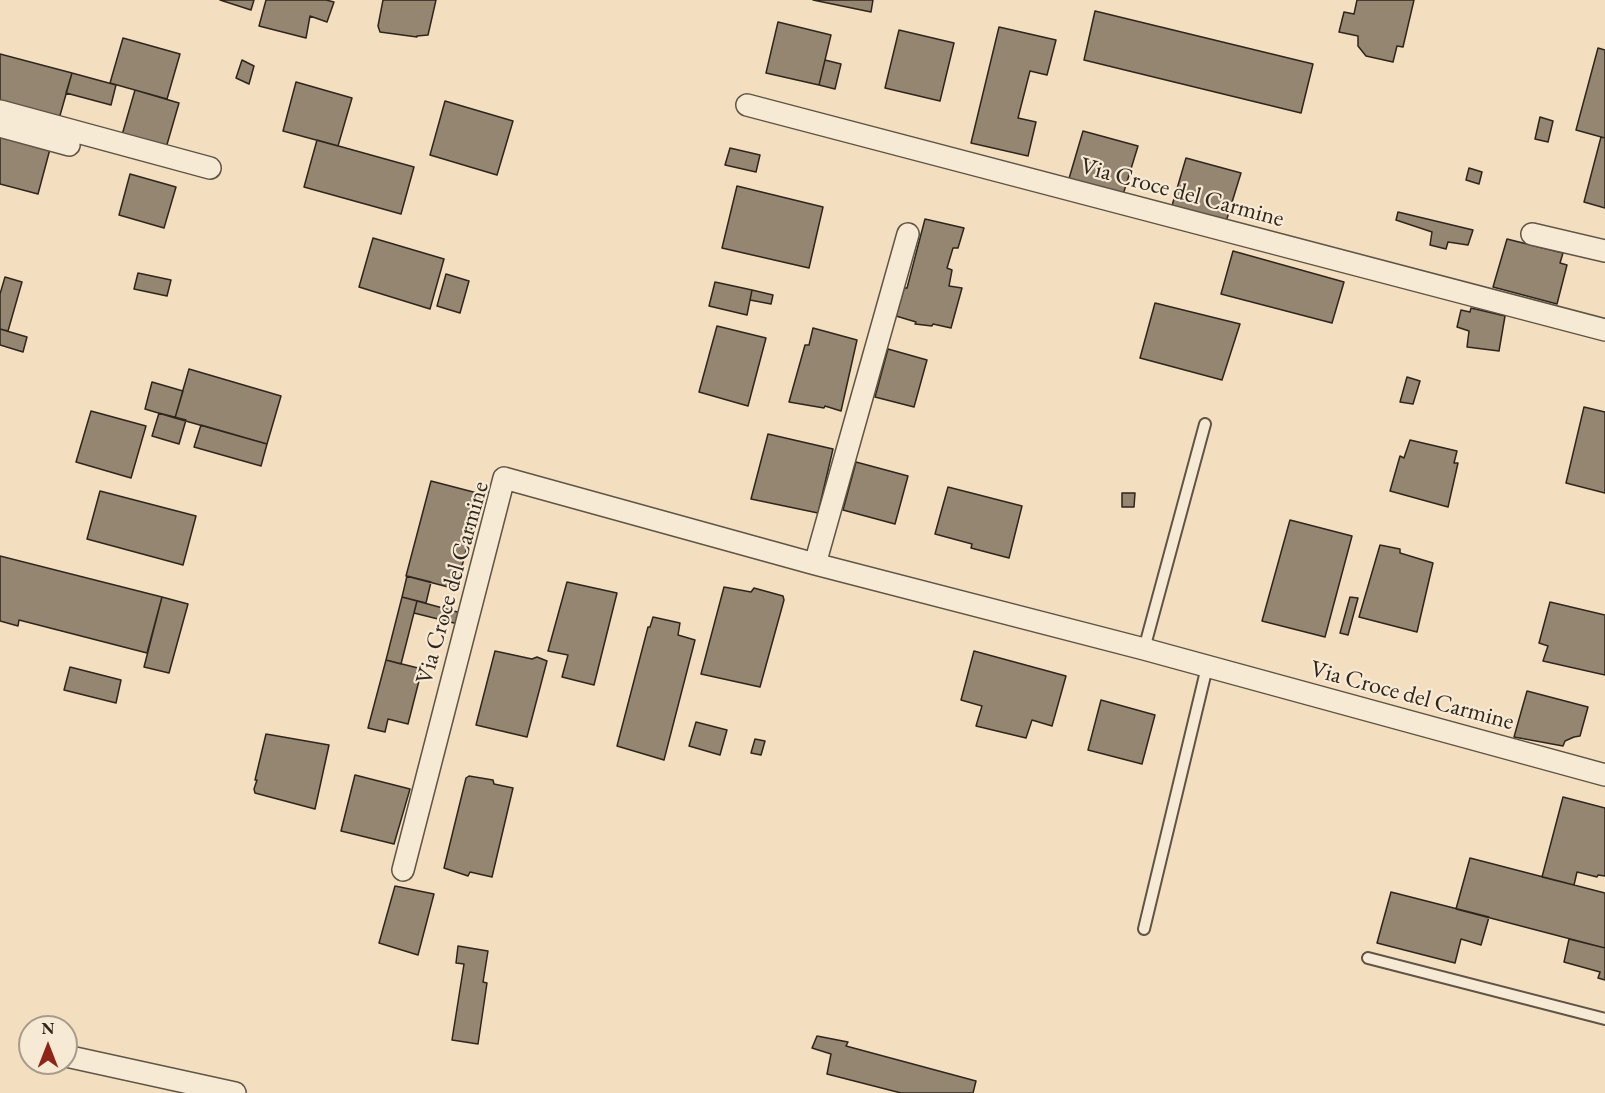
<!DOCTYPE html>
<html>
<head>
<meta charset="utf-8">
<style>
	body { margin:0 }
	#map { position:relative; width:1605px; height:1093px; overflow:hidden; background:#f3dfbf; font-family:"EB Garamond",serif }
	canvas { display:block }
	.north { position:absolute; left:18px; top:1015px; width:60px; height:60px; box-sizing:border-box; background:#f7ead5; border:2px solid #a79b8b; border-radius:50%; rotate:0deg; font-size:16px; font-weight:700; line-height:24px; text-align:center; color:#2e251c }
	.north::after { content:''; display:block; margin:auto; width:21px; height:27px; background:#8f2418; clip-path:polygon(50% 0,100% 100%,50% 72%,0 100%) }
</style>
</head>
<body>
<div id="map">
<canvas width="1605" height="1093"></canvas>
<div class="north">N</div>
</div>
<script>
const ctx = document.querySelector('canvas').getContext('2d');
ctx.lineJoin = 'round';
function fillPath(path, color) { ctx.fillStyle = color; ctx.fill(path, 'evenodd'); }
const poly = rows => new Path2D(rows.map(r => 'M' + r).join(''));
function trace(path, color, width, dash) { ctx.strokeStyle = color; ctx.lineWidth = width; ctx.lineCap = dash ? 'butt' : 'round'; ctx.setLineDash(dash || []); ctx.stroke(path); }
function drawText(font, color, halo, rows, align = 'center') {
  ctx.font = font + ' "EB Garamond",serif'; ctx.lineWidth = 4.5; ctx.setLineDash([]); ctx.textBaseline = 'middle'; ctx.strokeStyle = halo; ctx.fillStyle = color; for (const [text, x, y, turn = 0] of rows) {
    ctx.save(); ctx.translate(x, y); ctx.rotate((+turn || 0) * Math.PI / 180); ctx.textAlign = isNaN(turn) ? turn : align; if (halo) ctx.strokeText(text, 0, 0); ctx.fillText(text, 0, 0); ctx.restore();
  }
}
const building = poly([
	[220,0,254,0,251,10,220,0],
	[266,0,326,0,334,2,327,22,310,16,306,38,259,26,266,0],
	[383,0,436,0,428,35,417,36,417,37,380,32,378,26,383,0],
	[813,0,873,0,871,12,813,0],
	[1357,0,1414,0,1403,47,1397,46,1393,62,1366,56,1358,46,1358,36,1339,32,1344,12,1354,14,1357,0],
	[1095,11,1313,64,1301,113,1084,60,1095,11],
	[778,22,831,35,819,85,766,73,778,22],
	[999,27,1056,40,1047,75,1030,71,1018,118,1036,122,1028,156,971,143,999,27],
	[899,30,954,43,940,101,885,88,899,30],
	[123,38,180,54,167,99,110,83,123,38],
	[1598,48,1605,50,1605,138,1576,130,1598,48],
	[0,54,72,73,59,119,0,103,0,54],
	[242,60,254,66,249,84,236,78,242,60],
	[825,60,841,64,835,89,819,85,825,60],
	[72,73,116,85,111,105,66,93,72,73],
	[296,82,352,98,338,146,283,131,296,82],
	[135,90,179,103,166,148,122,135,135,90],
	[445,101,513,121,497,175,430,155,445,101],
	[1540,117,1553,121,1548,142,1535,139,1540,117],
	[1083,131,1138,146,1122,198,1068,182,1083,131],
	[0,134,50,149,38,194,0,184,0,134],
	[1601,137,1605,138,1605,208,1584,202,1601,137],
	[317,140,414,167,401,214,304,187,317,140],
	[730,148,760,155,756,172,725,165,730,148],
	[1186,158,1241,173,1225,225,1171,209,1186,158],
	[1469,168,1482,172,1479,184,1466,180,1469,168],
	[130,174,176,187,164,228,119,215,130,174],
	[737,186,823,207,809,268,722,248,737,186],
	[1398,212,1473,230,1468,245,1448,242,1446,249,1430,245,1432,232,1396,220,1398,212],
	[925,219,964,228,958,248,953,248,947,268,952,270,949,286,962,288,951,328,933,324,932,326,915,324,916,322,896,316,904,288,907,288,925,219],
	[373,238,444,259,430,309,359,287,373,238],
	[1507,239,1563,253,1560,263,1567,265,1557,304,1493,287,1507,239],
	[1233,251,1344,282,1332,323,1221,294,1233,251],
	[138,273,171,280,167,296,134,289,138,273],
	[446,274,469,281,460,313,437,306,446,274],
	[5,277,22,282,8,331,0,329,0,294,5,277],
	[715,282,752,290,747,315,709,306,715,282],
	[752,290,773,295,771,304,750,300,752,290],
	[1155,303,1240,324,1222,380,1140,358,1155,303],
	[1471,308,1505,316,1499,351,1467,347,1469,331,1457,327,1461,310,1470,312,1471,308],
	[717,326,766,338,748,406,699,392,717,326],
	[813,328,857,340,841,411,825,406,824,408,789,402,805,345,809,345,813,328],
	[0,329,27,337,23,352,0,345,0,329],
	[888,349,927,360,914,407,875,397,888,349],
	[189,369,281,396,267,444,175,418,189,369],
	[1407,377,1420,381,1413,404,1400,402,1407,377],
	[152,382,183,391,175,418,145,409,152,382],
	[1584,407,1605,412,1605,493,1566,483,1584,407],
	[91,411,146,426,131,478,76,462,91,411],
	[159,413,186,420,179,444,152,436,159,413],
	[201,425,267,444,261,466,194,447,201,425],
	[768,434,833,449,818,513,751,499,768,434],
	[1410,440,1457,451,1454,463,1458,463,1448,507,1390,491,1400,456,1404,458,1410,440],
	[856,462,908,476,895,524,843,510,856,462],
	[431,481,481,494,456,589,406,576,431,481],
	[948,487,1022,506,1009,558,971,548,972,544,935,534,948,487],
	[100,491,196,516,183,565,87,539,100,491],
	[1122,493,1135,493,1134,507,1122,507,1122,493],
	[1290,520,1352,536,1325,637,1262,621,1290,520],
	[1380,545,1400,549,1400,553,1433,563,1417,632,1359,617,1380,545],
	[0,556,162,597,147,653,19,620,18,626,0,621,0,556],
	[407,576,431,582,426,603,402,597,407,576],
	[567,582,617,593,594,685,562,677,568,655,548,651,567,582],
	[724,587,751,592,754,588,783,596,784,600,760,687,701,674,724,587],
	[162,597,188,604,169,673,144,667,162,597],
	[402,597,417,601,401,664,386,660,402,597],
	[1350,597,1358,598,1348,635,1340,633,1350,597],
	[417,601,461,613,458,624,414,613,417,601],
	[1550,602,1605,615,1605,675,1543,661,1548,646,1539,643,1550,602],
	[653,617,680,623,678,635,695,640,664,760,617,746,648,627,650,627,653,617],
	[495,651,532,659,537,657,547,661,527,737,476,725,495,651],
	[974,651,1066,676,1052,726,1032,720,1026,738,976,726,982,706,961,700,974,651],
	[386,660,422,669,408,724,388,719,385,732,368,728,386,660],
	[70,667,121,680,116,703,64,690,70,667],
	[1527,691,1588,707,1580,736,1574,737,1565,741,1563,746,1514,737,1527,691],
	[1101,700,1155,715,1142,764,1088,750,1101,700],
	[696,722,727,730,720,755,689,746,696,722],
	[266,734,329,745,315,809,255,793,254,789,257,780,255,780,266,734],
	[755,739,765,741,761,755,751,753,755,739],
	[355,775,410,789,394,844,341,831,355,775],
	[469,776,493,780,494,784,513,788,492,877,470,872,468,876,444,868,466,778,469,776],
	[1563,797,1605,808,1605,876,1598,875,1597,877,1577,872,1574,885,1542,877,1563,797],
	[1470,858,1605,893,1605,948,1456,909,1470,858],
	[395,886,434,894,418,955,379,943,395,886],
	[1391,892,1489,917,1481,945,1461,939,1455,963,1377,943,1391,892],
	[1569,939,1605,948,1605,980,1598,978,1600,972,1564,962,1569,939],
	[458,946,488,951,483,982,487,983,478,1044,452,1040,464,964,456,963,458,946],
	[817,1036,848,1042,846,1046,976,1081,973,1093,901,1093,827,1074,831,1054,812,1048,817,1036]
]);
fillPath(building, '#948671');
trace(building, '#2e251c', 1.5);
const service = poly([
	[1144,649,1205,424],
	[1144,929,1207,667],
	[1368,958,1605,1019]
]);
const minor = poly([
	[747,105,1605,330],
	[0,111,210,168],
	[0,126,69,145],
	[1532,234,1605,251],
	[815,564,908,234],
	[403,870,504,478,815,564,1144,649,1605,775],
	[66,1056,235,1093]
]);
trace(service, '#5f5445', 14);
trace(minor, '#5f5445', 24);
trace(service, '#f7ead5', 10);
trace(minor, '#f7ead5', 21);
drawText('24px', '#2e251c', '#f7ead5', [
	["Via Croce del Carmine",1182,193,15],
	["Via Croce del Carmine",453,583,-74],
	["Via Croce del Carmine",1412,696,15]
]);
</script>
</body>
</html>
